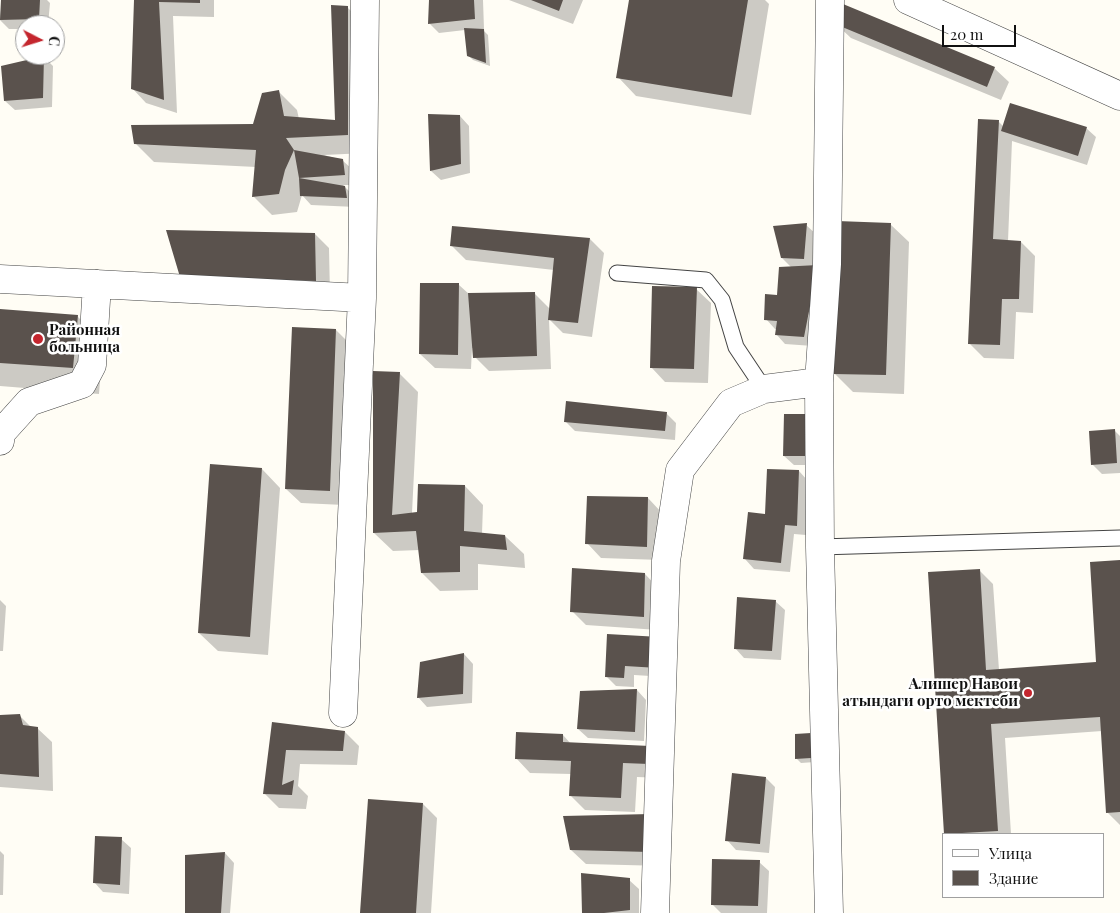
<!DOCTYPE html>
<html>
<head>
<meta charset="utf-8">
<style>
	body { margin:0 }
	#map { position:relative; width:1120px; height:913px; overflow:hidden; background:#fffdf5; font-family:"Playfair Display",serif }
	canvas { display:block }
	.legend { position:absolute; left:942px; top:833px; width:162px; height:65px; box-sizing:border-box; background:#fff; border:1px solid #a0a0a0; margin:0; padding:6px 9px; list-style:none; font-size:15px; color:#111 }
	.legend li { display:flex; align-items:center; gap:10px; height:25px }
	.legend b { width:25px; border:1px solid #a0a0a0 }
	.north { position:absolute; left:15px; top:15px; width:50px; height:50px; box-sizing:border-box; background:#fff; border:1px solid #a0a0a0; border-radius:50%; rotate:95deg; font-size:14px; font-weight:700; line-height:20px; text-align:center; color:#111 }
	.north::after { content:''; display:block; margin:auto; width:18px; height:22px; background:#c4262e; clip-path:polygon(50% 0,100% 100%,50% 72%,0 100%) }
	.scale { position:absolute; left:942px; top:25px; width:74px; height:22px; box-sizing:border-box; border:2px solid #111; border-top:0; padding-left:6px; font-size:15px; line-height:18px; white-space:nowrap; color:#111; -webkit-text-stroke:4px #fff; paint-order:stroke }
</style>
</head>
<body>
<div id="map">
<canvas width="1120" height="913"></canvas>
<ul class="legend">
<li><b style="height:6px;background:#fff"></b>Улица</li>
<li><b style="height:14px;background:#5a524d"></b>Здание</li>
</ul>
<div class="north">С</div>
<div class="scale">20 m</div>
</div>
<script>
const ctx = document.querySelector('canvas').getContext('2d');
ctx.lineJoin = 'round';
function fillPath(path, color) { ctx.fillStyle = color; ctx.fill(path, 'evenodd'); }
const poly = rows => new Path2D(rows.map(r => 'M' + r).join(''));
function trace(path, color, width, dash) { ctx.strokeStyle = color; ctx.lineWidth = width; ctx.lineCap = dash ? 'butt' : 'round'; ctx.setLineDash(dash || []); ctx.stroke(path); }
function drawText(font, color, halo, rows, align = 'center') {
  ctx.font = font + ' "Playfair Display",serif'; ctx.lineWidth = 5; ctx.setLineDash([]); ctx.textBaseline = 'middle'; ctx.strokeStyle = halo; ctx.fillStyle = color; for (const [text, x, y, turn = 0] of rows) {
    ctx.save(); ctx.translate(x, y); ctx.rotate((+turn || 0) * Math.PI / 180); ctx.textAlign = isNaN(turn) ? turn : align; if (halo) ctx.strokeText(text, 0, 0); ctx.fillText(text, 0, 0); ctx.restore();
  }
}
fillPath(poly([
	[2,0,47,0,50,3,48,25,25,25,25,29,9,29,0,20],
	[135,0,214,0,214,17,173,16,177,113,146,103,132,88],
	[431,0,483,0,484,29,482,29,488,35,490,66,473,60,468,55,465,30,439,33,430,24],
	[509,0,583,0,573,24],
	[630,0,765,0,769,4,751,115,636,96,618,77],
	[347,7,366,26,366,153,324,155,342,160,352,169,354,185,343,185,354,196,356,207,311,205,302,195,297,212,272,215,253,196,256,167,154,162,135,143,254,125,279,92,297,110,299,119,336,121],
	[836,24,994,68,1009,82,1001,100,851,38],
	[44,57,53,66,52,107,15,110,5,101],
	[460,116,469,126,470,173,441,180,431,171],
	[998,121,1004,127,1086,128,1096,137,1087,165,1012,141,1008,241,1021,242,1035,256,1033,313,1016,312,1014,359,984,358,969,343],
	[890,224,909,242,904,394,853,392,834,373],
	[806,225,816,234,813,346,785,344,776,334,777,329,775,329,766,319,792,268,782,258],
	[315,234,329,248,330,295,181,277],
	[590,239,604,253,592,337,563,333,549,319,551,369,489,371,475,357,474,348,472,348,471,369,435,368,420,354,459,285,469,294,534,293,550,309,554,270,466,260,451,245],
	[696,289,711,303,708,383,665,382,651,367],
	[0,310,77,316,103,342,99,394,0,386],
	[336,330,350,344,344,505,301,503,286,489],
	[399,373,418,392,412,513,418,513,465,486,483,505,482,534,505,536,524,554,525,568,478,564,478,590,440,591,422,573,420,550,393,551,374,533],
	[666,413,676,423,675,440,575,431,565,421],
	[805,416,814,465,794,465,784,456],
	[1114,430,1120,436,1120,473,1102,474,1092,464],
	[262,469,280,488,268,655,218,651,199,633],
	[799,471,808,481,806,535,794,534,790,572,754,569,745,559,766,515],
	[648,498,662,513,661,560,601,558,587,543],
	[1120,562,1120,825,1107,812,1102,731,1005,738,1011,834,946,834,979,570,993,584,999,670,1098,664],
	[645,574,659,589,658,630,586,625,572,611],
	[0,600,6,606,3,651,0,651],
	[775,601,785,610,781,660,744,658,735,648],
	[659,638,667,677,634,675,634,687,616,686,606,676],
	[464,654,473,664,472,703,427,707,418,697],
	[637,690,646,700,644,741,588,738,578,729],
	[19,715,31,727,37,728,52,742,53,791,0,787,0,716],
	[273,723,345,732,359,746,357,765,300,764,298,786,308,796,306,809,279,808,264,793],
	[563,735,571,744,650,747,663,778,637,777,635,812,585,810,570,795,571,774,530,773,516,758],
	[810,735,815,762,801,763,796,758],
	[766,778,775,787,769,853,736,850,727,840],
	[423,804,437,818,431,913,361,913],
	[650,815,664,866,586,864,571,850],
	[121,839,131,848,129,894,103,892,94,882],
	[0,851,4,855,3,895,0,895],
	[225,853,234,863,230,913,186,913],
	[759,862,769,871,767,913,721,913,712,904],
	[629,880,639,889,639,913,583,913]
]), '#0003');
fillPath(poly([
	[1,0,40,0,39,19,0,20],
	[134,0,200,0,200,3,159,2,164,100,131,89],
	[429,0,474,0,475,19,428,24],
	[531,0,563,0,559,11],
	[629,0,748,0,732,97,616,78],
	[843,4,995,67,987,87,835,24],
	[331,5,348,6,348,135,286,138,294,150,285,170,279,194,252,197,256,150,134,144,131,125,253,124,262,93,279,90,284,116,335,120],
	[464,28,484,29,486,63,467,56],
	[44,56,43,98,4,101,1,66],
	[1010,103,1087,127,1078,156,1001,131],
	[428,114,460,115,461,164,430,171],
	[978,119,999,120,993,239,1021,241,1019,299,1002,299,1000,345,968,344],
	[294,150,343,159,345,175,299,178],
	[299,178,345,186,347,198,300,196],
	[837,221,891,223,886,375,833,374],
	[807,223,804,259,781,258,773,226],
	[452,226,590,238,578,323,548,320,554,258,450,246],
	[166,230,315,233,316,281,180,277],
	[818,265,804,337,775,335,777,321,764,320,765,294,777,295,779,267],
	[420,283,459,283,458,355,419,354],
	[652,286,697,287,694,369,650,368],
	[535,292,537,356,473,358,468,293],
	[0,309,78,315,73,368,0,363],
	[292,327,336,329,330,491,285,489],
	[373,371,400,372,392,515,417,512,418,484,465,485,464,531,505,535,507,550,460,546,460,572,421,573,416,531,373,533],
	[566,401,667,412,665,431,564,422],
	[784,414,806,414,805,456,783,456],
	[1115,429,1117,463,1091,465,1089,431],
	[210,464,262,468,250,637,198,633],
	[767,469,799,470,797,526,785,525,781,563,743,559,748,512,765,514],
	[587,496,648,497,647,547,585,544],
	[1120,560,1120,812,1106,813,1100,717,991,724,998,831,944,834,928,572,980,569,986,670,1096,662,1090,562],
	[572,568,645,573,644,617,570,612],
	[737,597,776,600,772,651,734,649],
	[607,634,660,637,658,668,625,666,624,678,605,677],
	[464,653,463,694,417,698,420,662],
	[637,689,635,732,577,729,580,691],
	[20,714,23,725,38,727,39,777,0,774,0,715],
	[272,722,345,731,343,751,286,750,282,785,294,780,292,795,263,794],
	[516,732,563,734,563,742,650,746,649,764,623,763,621,798,569,796,571,761,515,759],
	[811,733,811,758,795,759,795,734],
	[732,773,766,777,760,844,725,841],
	[368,799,423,803,416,913,360,913],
	[651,814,650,852,570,850,563,816],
	[95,836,122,837,120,885,93,883],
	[225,852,221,913,185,913,185,855],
	[712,859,760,860,758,906,711,905],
	[581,873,630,878,630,910,604,913,582,913]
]), '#5a524d');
const service = poly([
	[617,273,706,280,722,300,736,347,764,389],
	[820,547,1120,538]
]);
const minor = poly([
	[0,279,362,298],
	[0,441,1,433,29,402,82,384,92,365,97,284],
	[343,713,362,298,365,0],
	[655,913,666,561,680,470,731,403,764,389,819,382],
	[829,913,820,547,819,382,827,264,830,0]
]);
const tertiary = poly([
	[908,0,1120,96]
]);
trace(service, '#444', 17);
trace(minor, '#444', 29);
trace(tertiary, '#444', 29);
trace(service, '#fff', 15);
trace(minor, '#fff', 28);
trace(tertiary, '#fff', 28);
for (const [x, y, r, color] of [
	[38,339,6,"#c4262e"],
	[1028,693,5,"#c4262e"]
]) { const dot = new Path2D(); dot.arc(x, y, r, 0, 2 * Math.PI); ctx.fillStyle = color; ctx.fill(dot); trace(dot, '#fff', 2); }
drawText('bold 15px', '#111', '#fff', [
	["Районная",49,330],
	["больница",49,347],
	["Алишер Навои",1018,684,"right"],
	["атындаги орто мектеби",1018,701,"right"]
], 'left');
</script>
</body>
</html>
